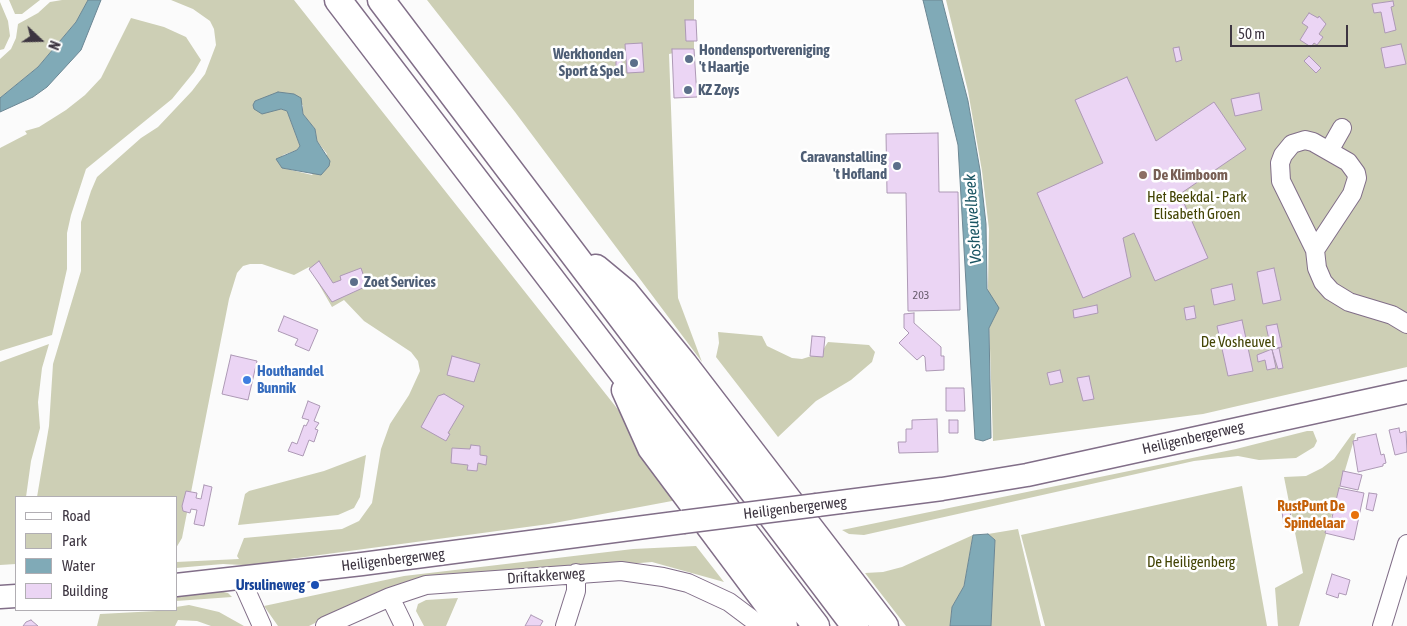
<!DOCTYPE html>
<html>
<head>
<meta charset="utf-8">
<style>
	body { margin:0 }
	#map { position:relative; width:1407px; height:626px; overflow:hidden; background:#fbfbfb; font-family:"Asap Condensed",sans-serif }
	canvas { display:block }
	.legend { position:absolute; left:15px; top:496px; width:162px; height:115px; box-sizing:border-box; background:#fff; border:1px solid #b1aeb3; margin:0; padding:6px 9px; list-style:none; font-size:15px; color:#3d3541 }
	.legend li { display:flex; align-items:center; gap:10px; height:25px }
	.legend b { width:25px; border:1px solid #b1aeb3 }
	.north { position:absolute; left:15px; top:15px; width:50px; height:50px; -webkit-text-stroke:4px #fff; paint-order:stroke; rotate:111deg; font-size:14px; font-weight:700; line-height:20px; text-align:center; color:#3d3541 }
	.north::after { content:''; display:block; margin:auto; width:18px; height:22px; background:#3d3541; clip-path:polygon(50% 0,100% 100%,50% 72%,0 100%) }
	.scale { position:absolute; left:1230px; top:25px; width:118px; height:22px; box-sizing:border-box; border:2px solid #3d3541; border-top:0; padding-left:6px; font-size:15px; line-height:18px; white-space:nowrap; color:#3d3541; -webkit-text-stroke:4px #fff; paint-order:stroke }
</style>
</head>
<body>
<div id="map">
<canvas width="1407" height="626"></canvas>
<ul class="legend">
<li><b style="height:6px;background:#fff"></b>Road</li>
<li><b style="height:14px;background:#cdcfb5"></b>Park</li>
<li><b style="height:14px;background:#80aab7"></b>Water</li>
<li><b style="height:14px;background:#ebd5f4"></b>Building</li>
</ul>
<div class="north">N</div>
<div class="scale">50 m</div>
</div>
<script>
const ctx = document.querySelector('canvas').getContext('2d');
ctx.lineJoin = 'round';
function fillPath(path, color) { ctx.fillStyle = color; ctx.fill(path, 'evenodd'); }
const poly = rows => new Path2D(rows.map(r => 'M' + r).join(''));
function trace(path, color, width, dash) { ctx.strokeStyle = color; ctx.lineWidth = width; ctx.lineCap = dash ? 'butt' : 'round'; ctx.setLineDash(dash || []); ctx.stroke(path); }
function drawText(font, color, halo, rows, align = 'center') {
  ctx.font = font + ' "Asap Condensed",sans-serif'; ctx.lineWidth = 5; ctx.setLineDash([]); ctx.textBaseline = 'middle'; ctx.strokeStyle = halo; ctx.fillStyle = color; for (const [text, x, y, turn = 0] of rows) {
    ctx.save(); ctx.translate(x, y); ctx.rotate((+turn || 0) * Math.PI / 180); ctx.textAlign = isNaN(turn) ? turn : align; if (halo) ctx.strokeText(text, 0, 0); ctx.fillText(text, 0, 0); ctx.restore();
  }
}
fillPath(poly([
	[9,0,40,0,22,14,15,14],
	[62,0,88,0,76,22,38,67,0,98,0,59,11,49,16,38,18,24,38,13,50,2],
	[171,0,294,0,688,498,549,524,290,559,301,559,300,564,262,566,223,564,176,568,176,562,239,559,237,556,244,538,342,529,359,521,372,503,381,449,390,424,409,395,420,371,418,361,411,352,364,321,344,300,332,307,309,267,294,275,262,264,250,264,243,266,237,273,229,299,182,538,176,548,176,497,37,497,49,426,53,364,81,271,81,222,91,191,97,177,141,138,158,127,192,91,205,74,216,45,214,29,210,21,193,9],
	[264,98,303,105,303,114,315,129,317,141,327,154,312,175,283,168,279,164,283,155,297,150,300,146,287,111,255,101],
	[427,0,694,0,694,49,669,54,678,298,702,362,515,112],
	[946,0,1407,0,1407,367,1203,414,993,441,988,286,989,229,982,171,968,91],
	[0,2,8,21,10,36,4,49,0,50],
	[131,18,164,27,186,37,201,60,194,72,172,99,86,169,71,215,67,233,67,269,52,335,0,351,0,148,27,134,25,131,39,127,66,110,85,95,101,78],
	[718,332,762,336,767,346,792,358,802,359,821,353,828,342,869,345,875,352,872,362,851,380,816,401,778,437,716,357,719,343],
	[49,344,42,368,38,402,40,428,31,461,26,497,16,497,16,564,0,565,0,362],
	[1307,431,1313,431,1317,441,1314,447,1296,458,1259,460,1238,456,1194,461,864,535,849,534,842,530,1236,449],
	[1356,433,1299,626,1278,626,1275,588,1303,573,1284,477,1306,476,1322,468,1334,459,1352,434],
	[366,455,360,497,354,508,338,515,238,525,245,494,249,491,324,471],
	[1242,486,1267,626,1045,626,1021,535],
	[1018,529,1041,626,991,626,995,540,988,534],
	[973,535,964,586,952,607,950,626,906,626,865,573,883,572,902,567],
	[696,546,724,582,652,562,470,577,319,621,309,626,278,626,264,606,404,576,633,549],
	[215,590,228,593,232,597,176,601,176,594],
	[458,598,446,626,424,626,416,611,418,604,426,600],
	[189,605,219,612,244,626,211,626,197,621,178,620,175,626,97,626,100,614,176,610,176,607]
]), '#cdcfb5');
const water = poly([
	[88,0,101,0,81,50,47,87,33,97,0,112,0,98,38,67,76,22,88,0],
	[923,0,942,0,968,101,980,170,986,224,987,289,999,308,989,328,991,438,983,441,975,439,958,145,923,0],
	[278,92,294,94,301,98,303,114,315,129,317,141,330,161,329,166,321,175,282,168,276,159,297,150,300,146,287,111,281,109,262,114,254,109,253,105,255,101,278,92],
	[988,534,995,540,991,626,950,626,952,607,964,586,973,535,988,534]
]);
fillPath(water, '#80aab7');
trace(water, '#6c8794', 1);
const building = poly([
	[1393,1,1394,6,1391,7,1396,30,1385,33,1381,12,1374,13,1372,4,1393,1],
	[1309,13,1318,18,1319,16,1326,24,1319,34,1323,37,1317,45,1314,43,1311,47,1300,40,1308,27,1302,23,1309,13],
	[685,20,696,20,697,41,686,41,685,20],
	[642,43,644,72,627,73,625,44,642,43],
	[1401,44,1406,64,1385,68,1381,48,1401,44],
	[1179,47,1182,60,1176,62,1173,48,1179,47],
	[672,49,694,49,697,97,674,98,672,49],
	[616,53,622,53,622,68,616,68,616,53],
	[1309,56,1321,68,1316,73,1304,61,1309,56],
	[1127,77,1156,141,1214,102,1246,149,1180,194,1208,258,1155,281,1134,233,1123,238,1131,277,1083,298,1037,193,1103,163,1075,100,1127,77],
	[1259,93,1262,110,1235,116,1231,99,1259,93],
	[938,133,939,192,958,192,960,310,908,311,906,193,887,193,886,134,938,133],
	[319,261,333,283,341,280,340,276,361,268,367,286,332,302,309,269,319,261],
	[1274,268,1281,300,1263,304,1257,272,1274,268],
	[1232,284,1235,300,1214,305,1211,289,1232,284],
	[1097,305,1098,313,1074,318,1073,310,1097,305],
	[1194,306,1196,318,1186,320,1184,308,1194,306],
	[914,313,914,323,941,347,941,356,944,356,944,370,926,371,925,357,923,355,917,360,899,343,909,333,904,328,904,314,914,313],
	[284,316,318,330,309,351,295,345,298,339,278,331,284,316],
	[1242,320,1253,371,1228,376,1217,326,1242,320],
	[1277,324,1282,347,1271,349,1266,326,1277,324],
	[812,336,825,337,823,357,810,356,812,336],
	[1279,348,1283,368,1278,369,1272,350,1279,348],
	[1272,349,1276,368,1267,370,1265,360,1258,362,1257,355,1272,349],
	[231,355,257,361,248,400,222,394,231,355],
	[452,356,480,364,474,382,447,375,452,356],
	[1060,370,1063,382,1050,385,1047,373,1060,370],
	[1089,376,1094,399,1083,401,1077,378,1089,376],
	[946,388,964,388,965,411,946,411,946,388],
	[444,394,464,406,448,433,450,434,446,441,421,427,438,396,444,394],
	[308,401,320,406,314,421,319,423,315,429,318,430,314,442,309,440,303,456,288,451,292,442,297,444,304,425,306,426,309,420,302,418,308,401],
	[937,419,938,452,899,453,898,442,906,442,906,429,912,429,912,420,937,419],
	[949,420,958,420,958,433,949,433,949,420],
	[1399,428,1400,433,1406,431,1407,452,1395,455,1389,430,1399,428],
	[1376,434,1381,455,1384,454,1386,463,1383,464,1383,466,1358,472,1353,441,1358,440,1357,438,1376,434],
	[471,445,480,446,480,455,487,456,486,465,478,463,477,471,467,470,468,465,451,463,452,448,470,449,471,445],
	[1343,471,1362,475,1358,490,1340,486,1343,471],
	[204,485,212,487,204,526,194,524,197,510,191,509,190,513,183,511,182,506,186,491,197,493,196,498,201,499,204,485],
	[1339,488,1364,493,1354,540,1325,533,1327,525,1330,526,1339,488],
	[1369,493,1377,494,1373,511,1366,509,1369,493],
	[1290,510,1292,527,1284,528,1282,511,1290,510],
	[1332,574,1350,580,1346,595,1339,593,1338,598,1326,594,1332,574],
	[531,615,543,621,540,626,525,626,531,615],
	[31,620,38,626,23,626,26,622,31,620]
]);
fillPath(building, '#ebd5f4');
trace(building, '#ad99b5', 1);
const minor = poly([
	[1329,151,1342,128],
	[1315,250,1352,194,1357,178,1356,173,1348,162,1313,142,1305,140,1292,144,1283,155,1280,163,1281,181,1315,250,1317,268,1323,282,1331,291,1349,302,1392,315,1407,324],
	[241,579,262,626],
	[390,597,404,626],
	[325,626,390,597,426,585,621,571,663,577,688,583,729,602,761,626],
	[565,626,576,591,576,573],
	[1382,626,1407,544]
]);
const major = poly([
	[817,505,942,489,1027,475,1407,392],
	[176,585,362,564,683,522],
	[0,597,16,596]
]);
const highway = poly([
	[338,0,816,626],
	[381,0,855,626],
	[596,268,625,292,684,364,885,626],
	[625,390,651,448,784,626]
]);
trace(minor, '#816e88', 20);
trace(major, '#816e88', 25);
trace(highway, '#816e88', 29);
trace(minor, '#fff', 18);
trace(major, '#fff', 22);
trace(highway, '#fff', 26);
const majorBridge = poly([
	[683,522,817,505]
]);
trace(majorBridge, '#816e88', 25, []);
trace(majorBridge, '#fff', 22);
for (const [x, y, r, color] of [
	[689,59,5,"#5c6f8a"],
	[634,63,5,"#5c6f8a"],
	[688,90,5,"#5c6f8a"],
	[897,166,5,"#5c6f8a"],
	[1143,175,5,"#8d6e63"],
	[354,282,5,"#5c6f8a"],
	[247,380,5,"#3f7fe0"],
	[1355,515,5,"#e8710a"],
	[315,585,5,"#1a4fb4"]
]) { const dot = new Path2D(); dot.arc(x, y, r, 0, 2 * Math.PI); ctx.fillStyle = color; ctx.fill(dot); trace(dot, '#fff', 2); }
drawText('12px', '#685d6e', null, [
	["203",921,295]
]);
drawText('bold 15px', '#4e5e75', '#fff', [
	["Hondensportvereniging",699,50],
	["'t Haartje",699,67],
	["Werkhonden",624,54,"right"],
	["Sport & Spel",624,71,"right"],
	["KZ Zoys",698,90],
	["Caravanstalling",887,157,"right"],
	["'t Hofland",887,174,"right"],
	["Zoet Services",364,282]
], 'left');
drawText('bold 15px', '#785e54', '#fff', [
	["De Klimboom",1153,175]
], 'left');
drawText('15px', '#434405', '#fff', [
	["Het Beekdal - Park",1197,197],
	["Elisabeth Groen",1197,214],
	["De Vosheuvel",1238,342],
	["De Heiligenberg",1191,562]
]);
drawText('bold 15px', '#366cbe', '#fff', [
	["Houthandel",257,371],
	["Bunnik",257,388]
], 'left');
drawText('15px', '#3d3541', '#fff', [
	["Heiligenbergerweg",1193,438,-13],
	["Heiligenbergerweg",795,508,-7],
	["Heiligenbergerweg",393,560,-7],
	["Driftakkerweg",546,576,-4]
]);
drawText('bold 15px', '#c56008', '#fff', [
	["RustPunt De",1345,506],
	["Spindelaar",1345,523]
], 'right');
drawText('bold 15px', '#164399', '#fff', [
	["Ursulineweg",305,585]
], 'right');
drawText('italic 16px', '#195462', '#fff', [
	["Vosheuvelbeek",973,219,-94]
]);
</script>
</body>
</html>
